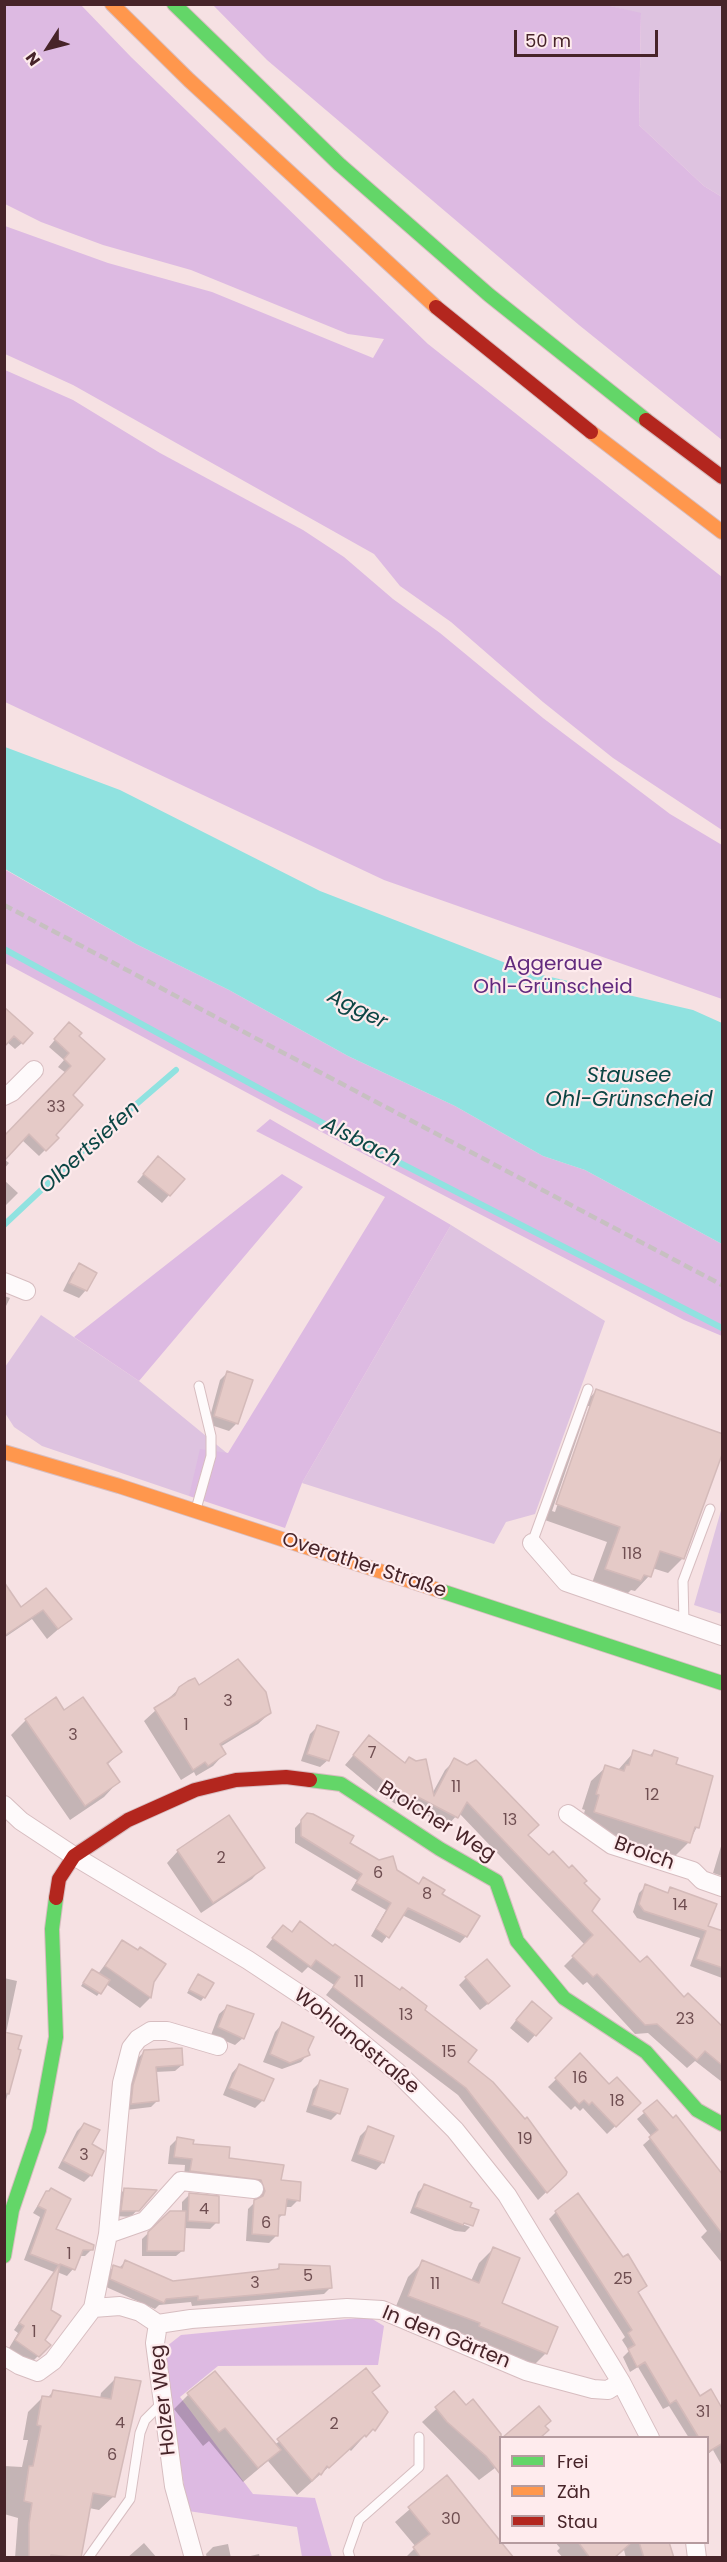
<!DOCTYPE html>
<html>
<head>
<meta charset="utf-8">
<style>
	body { margin:0 }
	#map { position:relative; width:727px; height:2562px; overflow:hidden; background:#f6e1e3; font-family:Poppins,sans-serif }
	canvas { display:block }
	.frame { position:absolute; inset:0; border:6px solid #472429; pointer-events:none }
	.legend { position:absolute; left:499px; top:2436px; width:210px; height:108px; box-sizing:border-box; background:#feebed; border:2px solid #b59b9f; margin:0; padding:8px 10px; list-style:none; font-size:18px; color:#472429 }
	.legend li { display:flex; align-items:center; gap:12px; height:30px }
	.legend b { width:30px; border:2px solid #b59b9f }
	.north { position:absolute; left:18px; top:18px; width:60px; height:60px; -webkit-text-stroke:4px #feebed; paint-order:stroke; rotate:234deg; font-size:16px; font-weight:700; line-height:24px; text-align:center; color:#472429 }
	.north::after { content:''; display:block; margin:auto; width:21px; height:27px; background:#472429; clip-path:polygon(50% 0,100% 100%,50% 72%,0 100%) }
	.scale { position:absolute; left:514px; top:30px; width:144px; height:27px; box-sizing:border-box; border:3px solid #472429; border-top:0; padding-left:8px; font-size:18px; line-height:21px; white-space:nowrap; color:#472429; -webkit-text-stroke:4px #feebed; paint-order:stroke }
</style>
</head>
<body>
<div id="map">
<canvas width="727" height="2562"></canvas>
<div class="frame"></div>
<ul class="legend">
<li><b style="height:8px;background:#63d668"></b>Frei</li>
<li><b style="height:8px;background:#ff974d"></b>Zäh</li>
<li><b style="height:8px;background:#b3261e"></b>Stau</li>
</ul>
<div class="north">N</div>
<div class="scale">50 m</div>
</div>
<script>
const ctx = document.querySelector('canvas').getContext('2d');
ctx.lineJoin = 'round';
function fillPath(path, color) { ctx.fillStyle = color; ctx.fill(path, 'evenodd'); }
const poly = rows => new Path2D(rows.map(r => 'M' + r).join(''));
function trace(path, color, width, dash) { ctx.strokeStyle = color; ctx.lineWidth = width; ctx.lineCap = dash ? 'butt' : 'round'; ctx.setLineDash(dash || []); ctx.stroke(path); }
function drawText(font, color, halo, rows, align = 'center') {
  ctx.font = font + ' Poppins,sans-serif'; ctx.lineWidth = 4.5; ctx.setLineDash([]); ctx.textBaseline = 'middle'; ctx.strokeStyle = halo; ctx.fillStyle = color; for (const [text, x, y, turn = 0] of rows) {
    ctx.save(); ctx.translate(x, y); ctx.rotate((+turn || 0) * Math.PI / 180); ctx.textAlign = isNaN(turn) ? turn : align; if (halo) ctx.strokeText(text, 0, 0); ctx.fillText(text, 0, 0); ctx.restore();
  }
}
fillPath(poly([
	[606,5,722,5,722,197,704,186,639,125,641,14],
	[451,1225,605,1321,535,1514,506,1522,494,1544,302,1483],
	[41,1315,139,1381,228,1454,189,1496,42,1446,14,1427,5,1413,5,1367],
	[722,1507,722,1614,694,1605]
]), '#dec3e0');
fillPath(poly([
	[5,4,81,5,131,57,428,344,722,577,722,830,613,758,543,702,451,622,400,586,374,554,73,385,5,354,5,226,108,263,212,292,373,358,384,339,348,334,191,270,103,245,41,222,5,204],
	[606,5,641,13,639,125,704,186,722,197,722,440,579,325,267,60,213,5],
	[5,370,73,400,160,453,303,530,344,557,393,599,440,633,543,718,670,814,722,845,722,999,384,880,5,702],
	[4,869,136,944,229,990,348,1056,455,1106,543,1156,585,1170,722,1244,722,1336,684,1320,283,1112,5,963],
	[270,1119,451,1225,302,1483,285,1528,189,1496,200,1449,228,1453,385,1197,256,1131],
	[282,1174,303,1187,139,1381,74,1337],
	[369,2317,384,2326,378,2365,218,2366,180,2397,253,2494,315,2498,332,2557,302,2557,297,2527,188,2511,162,2350,181,2335]
]), '#ddbae2');
fillPath(poly([
	[5,747,120,790,320,891,529,972,693,1010,722,1023,722,1244,585,1170,543,1156,455,1106,348,1056,229,990,136,944,5,869]
]), '#90e2e0');
fillPath(poly([
	[4,1009,22,1043,15,1049,7,1042],
	[63,1030,77,1036,71,1095,54,1135,57,1138,39,1156,22,1140,66,1073,58,1067,64,1060,49,1047],
	[4,1159,9,1163,4,1169],
	[151,1165,183,1179,162,1203,137,1182],
	[4,1180,18,1193,4,1207],
	[80,1265,86,1290,79,1298,63,1291,72,1273],
	[4,1296,10,1298,4,1310],
	[228,1372,251,1381,236,1424,229,1431,208,1424,220,1380],
	[596,1391,683,1558,668,1573,652,1568,649,1576,635,1591,631,1590,626,1595,592,1583,607,1542,542,1519,582,1406],
	[588,1406,591,1406,555,1512,552,1511],
	[4,1586,21,1609,46,1590,70,1619,47,1639,32,1619,4,1638],
	[180,1688,270,1713,258,1724,220,1747,224,1754,213,1766,196,1776,194,1772,181,1780,144,1721],
	[64,1712,120,1752,107,1765,118,1782,104,1797,70,1820,11,1735,26,1720],
	[317,1727,328,1760,320,1767,301,1761,310,1734],
	[369,1737,403,1764,409,1759,432,1794,445,1770,455,1760,526,1835,582,1883,590,1911,640,1964,722,2030,722,2082,695,2061,687,2068,648,2033,635,2034,587,1982,583,1985,564,1966,585,1945,459,1813,447,1826,406,1805,403,1808,382,1796,345,1765],
	[654,1751,674,1765,697,1827,689,1842,674,1857,580,1827,585,1810,582,1809,591,1781,606,1767,618,1770,634,1752,648,1757],
	[307,1815,417,1885,423,1879,440,1895,466,1936,460,1943,402,1915,382,1943,371,1936,386,1910,351,1890,357,1880,295,1843,295,1828],
	[722,1843,722,1876,713,1873],
	[178,1851,263,1867,252,1879,201,1913,167,1863],
	[646,1886,666,1894,671,1888,706,1927,722,1932,722,1978,690,1966,700,1938,637,1918,633,1912,639,1893],
	[300,1923,423,2011,565,2174,538,2200,458,2095,326,1995,334,1985,308,1967,302,1973,266,1947,276,1934,291,1933],
	[122,1942,152,1981,150,1998,140,2008,106,1984,97,1996,81,1986,89,1974,98,1974],
	[198,1976,204,1997,201,2001,187,1993],
	[4,1978,17,1981,6,2033,8,2093,4,2108],
	[466,1978,500,1994,480,2010,459,1985],
	[227,2007,243,2038,235,2045,211,2035,219,2014],
	[524,2010,535,2035,528,2043,510,2028],
	[282,2024,308,2054,301,2062,282,2069,263,2062,275,2032],
	[145,2051,182,2065,175,2071,155,2072,158,2100,151,2107,126,2110,135,2061],
	[580,2056,609,2086,639,2103,607,2134,583,2108,580,2111,575,2106,571,2110,548,2087],
	[239,2065,272,2080,262,2101,255,2108,223,2095,232,2073],
	[321,2081,338,2113,331,2120,306,2112,313,2089],
	[657,2102,722,2207,722,2263,701,2237,707,2231,643,2145,652,2137,637,2119],
	[84,2124,90,2145,91,2175,84,2182,58,2168,77,2131],
	[368,2128,383,2162,376,2170,351,2161,360,2136],
	[177,2139,280,2181,298,2200,291,2207,284,2207,283,2214,277,2220,276,2236,269,2243,246,2241,248,2209,257,2200,258,2191,184,2177,185,2165,168,2164,170,2146],
	[424,2186,470,2204,468,2208,477,2211,472,2226,457,2219,456,2222,470,2227,465,2232,455,2231,410,2213,418,2192],
	[124,2190,137,2210,131,2217,116,2216,118,2196],
	[46,2192,54,2230,92,2249,85,2256,79,2256,73,2269,67,2276,57,2272,43,2340,49,2345,31,2363,9,2348,18,2333,14,2330,54,2272,24,2260,40,2217,33,2213],
	[189,2195,217,2222,210,2229,184,2228,182,2251,176,2256,142,2256,142,2239,170,2212,182,2212,182,2202],
	[556,2212,623,2259,645,2286,637,2294,700,2398,722,2413,722,2466,713,2450,708,2454,708,2438,689,2438,669,2406,663,2409,638,2367,630,2372,623,2357,629,2351,622,2340,625,2337,549,2219],
	[493,2249,500,2304,546,2353,531,2368,394,2311,408,2277,423,2262,471,2281,479,2263],
	[125,2262,173,2282,274,2271,280,2266,331,2287,324,2294,192,2306,191,2302,159,2305,155,2309,104,2286,107,2273,114,2267,119,2268],
	[115,2379,114,2496,99,2510,89,2508,79,2558,15,2558,18,2518,4,2514,4,2466,22,2467,28,2440,23,2440,28,2412,42,2398,47,2398,54,2391,100,2399,101,2393],
	[371,2393,386,2412,351,2451,349,2449,297,2495,268,2461,243,2482,209,2441,203,2446,174,2409,188,2395,275,2444],
	[454,2393,466,2407,472,2401,502,2438,500,2475,495,2468,479,2480,422,2422],
	[447,2477,512,2558,405,2558,416,2547,395,2522],
	[555,2542,667,2542,671,2558,626,2558,624,2550,615,2558,563,2558,557,2551,560,2548],
	[144,2543,157,2558,127,2558],
	[228,2544,231,2558,207,2558,206,2554,213,2547],
	[259,2554,260,2558,242,2558]
]), '#0003');
trace(poly([
	[4,949,330,1127,722,1328],
	[4,1225,89,1145,176,1070]
]), '#90e2e0', 6);
const building = poly([
	[4,1007,33,1033,23,1044,14,1036,4,1047,4,1007],
	[69,1022,82,1033,79,1036,105,1059,73,1095,83,1105,56,1135,59,1138,46,1151,29,1134,4,1161,4,1136,71,1066,64,1059,69,1053,54,1039,69,1022],
	[158,1156,185,1179,170,1196,143,1174,158,1156],
	[79,1263,97,1273,87,1291,69,1283,79,1263],
	[227,1371,253,1380,238,1424,214,1416,227,1371],
	[596,1389,723,1434,723,1452,684,1559,660,1551,651,1577,644,1575,641,1581,605,1569,620,1527,556,1504,596,1389],
	[4,1582,21,1607,46,1588,72,1619,58,1629,43,1610,4,1636,4,1582],
	[238,1659,266,1692,271,1713,220,1744,226,1754,208,1766,205,1762,193,1770,154,1708,175,1695,179,1687,188,1681,195,1678,199,1685,238,1659],
	[56,1697,64,1710,83,1697,122,1752,107,1763,120,1782,85,1806,25,1719,56,1697],
	[317,1725,339,1732,329,1761,307,1754,317,1725],
	[369,1735,405,1763,409,1757,416,1761,426,1759,434,1796,454,1758,467,1765,476,1760,539,1825,528,1835,549,1855,553,1851,569,1868,572,1865,587,1881,584,1883,600,1899,592,1911,640,1962,647,1956,684,1997,688,1993,723,2027,723,2066,705,2051,697,2060,657,2024,645,2025,597,1974,593,1977,572,1956,593,1935,467,1802,458,1818,416,1796,414,1800,391,1787,353,1755,369,1735],
	[633,1750,652,1756,654,1750,678,1758,676,1764,713,1776,699,1828,695,1827,690,1843,594,1812,599,1795,596,1794,605,1765,624,1771,626,1765,629,1765,633,1750],
	[307,1813,313,1814,354,1836,350,1843,379,1860,393,1856,397,1870,419,1884,423,1877,445,1890,442,1894,480,1916,467,1937,408,1908,389,1938,376,1929,391,1903,356,1883,362,1874,301,1836,301,1820,307,1813],
	[229,1815,265,1868,213,1903,177,1850,229,1815],
	[645,1884,668,1893,670,1887,717,1904,708,1926,723,1931,723,1968,696,1959,706,1931,644,1911,639,1904,645,1884],
	[300,1921,333,1946,335,1944,400,1990,402,1987,427,2006,425,2010,477,2050,468,2062,493,2082,525,2119,527,2117,567,2172,566,2175,547,2193,466,2088,333,1987,340,1977,316,1960,311,1967,272,1938,283,1925,292,1932,300,1921],
	[122,1940,138,1950,140,1947,166,1964,154,1982,151,1998,105,1966,122,1940],
	[487,1959,510,1986,488,2004,465,1977,487,1959],
	[92,1969,110,1980,101,1994,83,1983,92,1969],
	[198,1974,214,1983,205,1998,189,1990,198,1974],
	[532,2001,552,2018,536,2036,516,2020,532,2001],
	[227,2005,254,2014,244,2039,218,2027,227,2005],
	[282,2022,314,2037,308,2050,310,2055,290,2063,270,2054,282,2022],
	[4,2032,22,2036,18,2049,21,2050,9,2094,4,2093,4,2032],
	[182,2048,183,2065,156,2067,159,2101,131,2104,133,2085,144,2050,182,2048],
	[580,2053,609,2084,617,2077,641,2103,616,2127,592,2102,589,2105,584,2100,579,2104,555,2078,580,2053],
	[239,2064,274,2079,264,2101,229,2088,239,2064],
	[320,2080,348,2089,340,2114,312,2105,320,2080],
	[657,2100,673,2118,676,2115,723,2175,723,2235,649,2137,658,2130,643,2111,657,2100],
	[84,2123,100,2130,92,2144,104,2151,92,2176,63,2161,84,2123],
	[368,2126,394,2136,384,2163,358,2154,368,2126],
	[177,2137,194,2140,193,2144,230,2147,229,2158,284,2165,281,2180,301,2182,300,2201,287,2199,285,2215,279,2215,278,2236,252,2234,254,2200,263,2196,265,2191,261,2180,190,2171,192,2159,174,2157,177,2137],
	[424,2184,472,2203,470,2207,479,2210,473,2226,464,2223,463,2225,415,2207,424,2184],
	[51,2188,71,2199,56,2229,94,2245,93,2250,83,2250,75,2270,60,2264,51,2310,61,2316,45,2340,51,2345,39,2357,15,2340,24,2326,19,2323,59,2265,30,2254,46,2210,38,2206,46,2191,49,2191,51,2188],
	[124,2188,157,2190,139,2211,121,2211,124,2188],
	[189,2193,219,2196,219,2223,188,2221,189,2193],
	[578,2193,623,2257,628,2254,647,2286,638,2292,700,2396,711,2389,723,2410,723,2443,708,2452,708,2438,699,2438,676,2400,670,2404,645,2362,637,2367,628,2349,635,2345,628,2333,632,2330,555,2211,578,2193],
	[170,2211,186,2211,184,2251,147,2251,148,2232,170,2211],
	[493,2247,520,2258,502,2303,558,2327,547,2354,479,2326,480,2323,408,2296,422,2260,479,2283,493,2247],
	[125,2260,173,2281,279,2269,279,2264,330,2266,332,2288,198,2300,198,2296,166,2299,164,2303,110,2279,113,2265,122,2268,125,2260],
	[366,2368,380,2386,372,2392,388,2412,375,2431,373,2429,366,2437,365,2435,329,2468,327,2466,321,2475,319,2473,312,2481,277,2439,366,2368],
	[215,2371,281,2450,258,2468,225,2428,219,2432,187,2393,215,2371],
	[115,2377,141,2381,115,2497,93,2493,81,2558,51,2555,50,2558,29,2558,29,2524,32,2503,24,2501,29,2466,33,2466,41,2426,37,2425,42,2396,51,2397,53,2390,111,2399,115,2377],
	[454,2391,466,2405,473,2399,501,2434,501,2475,486,2456,447,2422,435,2407,454,2391],
	[539,2406,551,2421,545,2426,549,2430,540,2438,502,2438,539,2406],
	[447,2475,501,2542,514,2558,421,2558,413,2547,430,2534,408,2507,447,2475],
	[578,2542,632,2542,614,2558,590,2558,578,2542],
	[639,2542,669,2542,674,2558,644,2558,639,2542]
]);
fillPath(building, '#e5cac7');
trace(building, '#d4bab9', 1.5);
const lane = poly([
	[196,1509,211,1456,211,1436,199,1386],
	[532,1543,588,1389],
	[684,1623,683,1581,710,1509],
	[88,2558,130,2499,140,2433,145,2420,162,2403],
	[350,2558,348,2551,359,2520,419,2467,419,2437]
]);
const street = poly([
	[4,1096,12,1092,34,1070],
	[4,1282,26,1291],
	[532,1543,566,1582,722,1636],
	[4,1805,21,1821,74,1856,248,1960,316,2005,397,2072,455,2130,507,2195,621,2382,650,2438],
	[568,1814,612,1845,693,1871,702,1880,722,1887],
	[108,2234,145,2221,181,2181,254,2189],
	[93,2308,108,2234,122,2083,131,2048,138,2039,151,2031,167,2031,218,2046],
	[158,2324,191,2319,347,2308,382,2310,526,2371,593,2389,608,2390,621,2382],
	[158,2324,155,2343,174,2486,194,2558],
	[4,2356,19,2365,38,2372,53,2361,93,2308,120,2306,140,2312,158,2324],
	[695,2542,697,2558]
]);
const fast = poly([
	[174,4,339,164,489,295,646,420],
	[441,1591,722,1683],
	[310,1780,341,1784,440,1849,496,1881,517,1941,564,1998,646,2052,697,2110,722,2124],
	[4,2256,12,2210,39,2130,56,2037,52,1929,56,1898]
]);
const slow = poly([
	[112,4,189,80,436,307],
	[591,432,722,532],
	[4,1452,119,1486,441,1591]
]);
const jam = poly([
	[436,307,591,432],
	[646,420,722,477],
	[56,1898,59,1879,74,1856,128,1820,195,1790,236,1780,286,1777,310,1780]
]);
trace(lane, '#d7bdc0', 11);
trace(street, '#d7bdc0', 20);
trace(fast, '#d7bdc0', 16);
trace(slow, '#d7bdc0', 16);
trace(jam, '#d7bdc0', 16);
trace(lane, '#fefafb', 9);
trace(street, '#fefafb', 18);
trace(fast, '#63d668', 14);
trace(slow, '#ff974d', 14);
trace(jam, '#b3261e', 14);
trace(poly([
	[4,905,722,1285]
]), '#c7c0c1', 4.5, [9, 4.5]);
drawText('16px', '#6f4e51', null, [
	["33",56,1108],
	["118",632,1555],
	["3",228,1702],
	["1",186,1726],
	["3",73,1736],
	["7",372,1754],
	["11",456,1788],
	["12",652,1796],
	["13",510,1821],
	["2",221,1859],
	["6",378,1874],
	["8",427,1895],
	["14",680,1906],
	["11",359,1983],
	["13",406,2016],
	["23",685,2020],
	["15",449,2053],
	["16",580,2079],
	["18",617,2102],
	["19",525,2140],
	["3",84,2156],
	["4",204,2210],
	["6",266,2224],
	["1",69,2255],
	["5",308,2277],
	["25",623,2280],
	["3",255,2284],
	["11",435,2285],
	["1",34,2333],
	["31",703,2413],
	["4",120,2424],
	["2",334,2425],
	["6",112,2456],
	["30",451,2520]
]);
drawText('20px', '#622a7e', '#feebed', [
	["Aggeraue",553,965],
	["Ohl-Grünscheid",553,988]
]);
drawText('20px', '#472429', '#feebed', [
	["Overather Straße",364,1566,18],
	["Broicher Weg",437,1822,32],
	["Broich",644,1854,20],
	["Wohlandstraße",356,2042,39],
	["In den Gärten",446,2338,22],
	["Holzer Weg",164,2400,-96]
]);
drawText('italic 21px', '#0c4645', '#feebed', [
	["Agger",357,1010,27],
	["Stausee",629,1077],
	["Ohl-Grünscheid",629,1101],
	["Alsbach",361,1143,27],
	["Olbertsiefen",90,1148,-42]
]);
</script>
</body>
</html>
